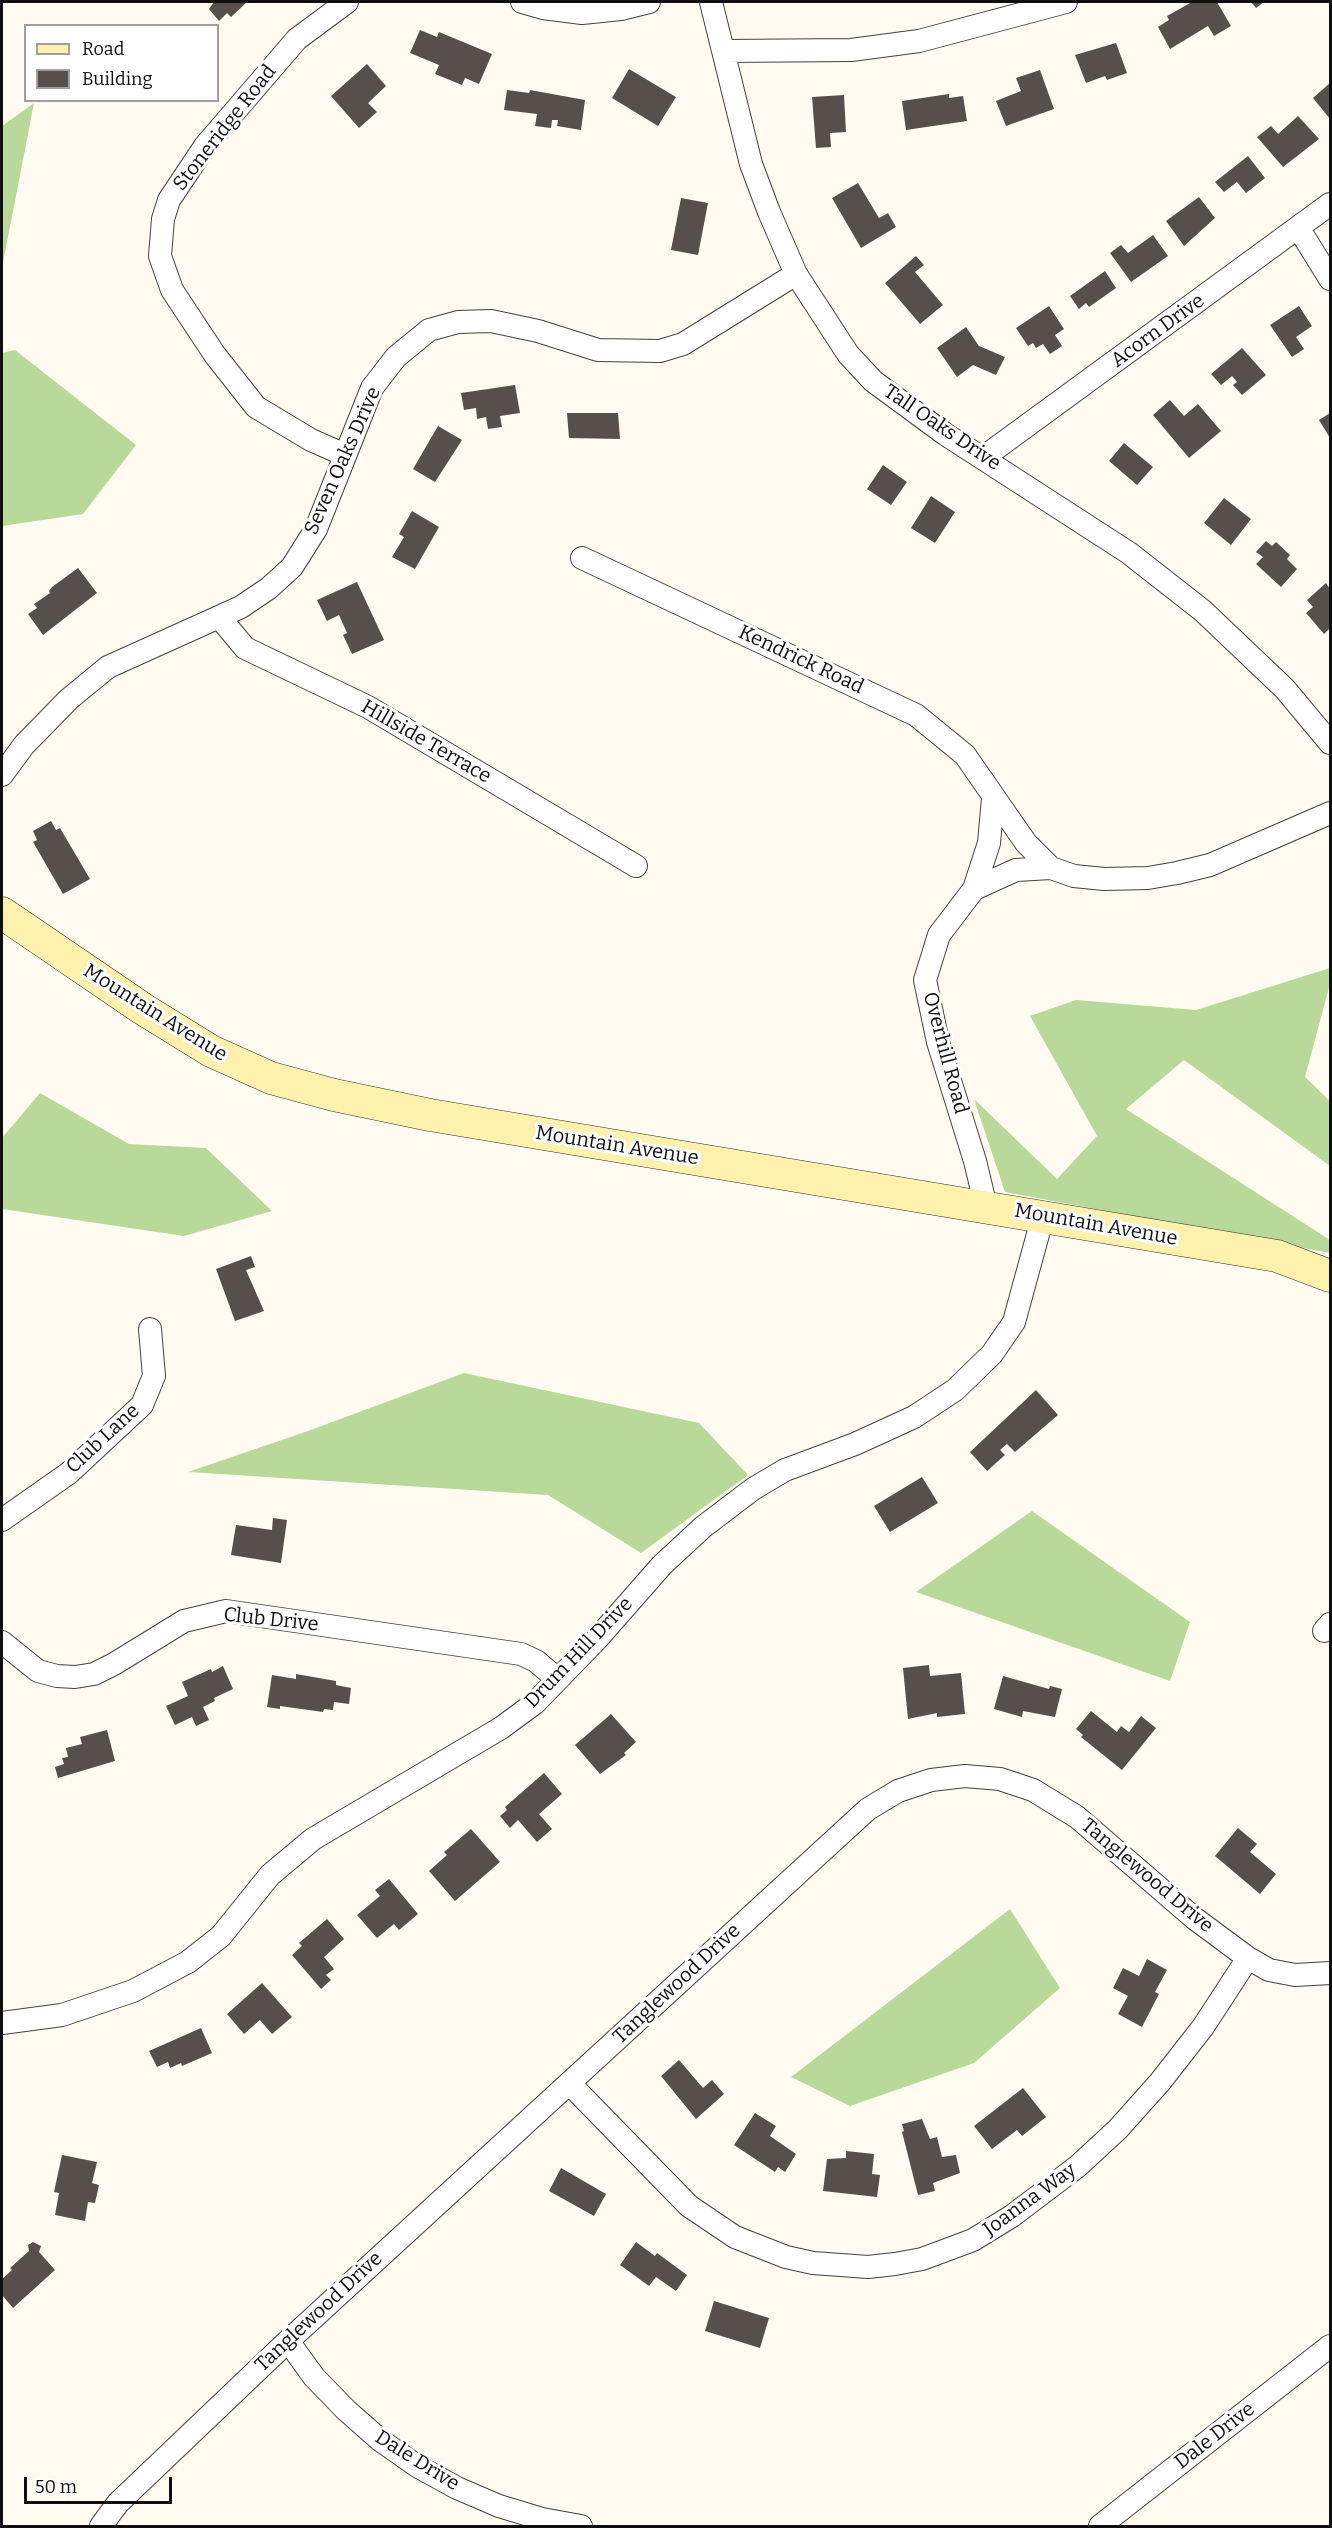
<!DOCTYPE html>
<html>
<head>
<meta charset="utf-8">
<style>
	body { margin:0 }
	#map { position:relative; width:1332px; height:2528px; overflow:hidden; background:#fffbf0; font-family:Bitter,serif }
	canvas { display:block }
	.frame { position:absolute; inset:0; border:3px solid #0f0f0f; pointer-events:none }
	.legend { position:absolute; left:24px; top:24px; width:195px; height:78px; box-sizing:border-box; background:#fff; border:2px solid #9f9f9f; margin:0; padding:8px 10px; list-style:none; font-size:18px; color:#0f0f0f }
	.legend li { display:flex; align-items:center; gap:12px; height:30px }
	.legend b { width:30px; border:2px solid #9f9f9f }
	.scale { position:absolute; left:24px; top:2477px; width:148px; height:27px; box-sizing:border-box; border:3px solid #0f0f0f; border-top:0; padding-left:8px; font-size:18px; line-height:21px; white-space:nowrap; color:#0f0f0f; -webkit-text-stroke:4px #fff; paint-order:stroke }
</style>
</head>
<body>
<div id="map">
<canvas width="1332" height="2528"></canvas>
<div class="frame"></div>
<ul class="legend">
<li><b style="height:8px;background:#fdf1ad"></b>Road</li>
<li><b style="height:16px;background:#574f4b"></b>Building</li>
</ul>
<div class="scale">50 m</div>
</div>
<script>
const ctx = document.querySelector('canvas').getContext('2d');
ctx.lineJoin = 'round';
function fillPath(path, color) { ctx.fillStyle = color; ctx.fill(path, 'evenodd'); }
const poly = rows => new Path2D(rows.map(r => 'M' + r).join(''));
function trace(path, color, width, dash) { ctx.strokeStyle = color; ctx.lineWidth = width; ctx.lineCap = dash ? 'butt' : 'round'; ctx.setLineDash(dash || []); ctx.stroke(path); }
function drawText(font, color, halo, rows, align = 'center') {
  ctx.font = font + ' Bitter,serif'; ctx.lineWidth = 6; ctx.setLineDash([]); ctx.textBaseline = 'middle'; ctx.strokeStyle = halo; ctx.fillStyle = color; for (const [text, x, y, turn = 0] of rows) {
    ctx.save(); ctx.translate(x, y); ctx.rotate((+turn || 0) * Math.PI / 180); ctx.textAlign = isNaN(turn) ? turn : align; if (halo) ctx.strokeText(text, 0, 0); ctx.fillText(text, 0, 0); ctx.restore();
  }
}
fillPath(poly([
	[34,103,2,268,2,126],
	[15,350,136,445,83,514,2,526,2,353],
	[1330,968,1330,984,1305,1077,1330,1101,1330,1166,1184,1060,1126,1109,1330,1240,1330,1253,1005,1192,974,1099,1057,1179,1097,1136,1030,1016,1076,1000,1196,1010],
	[40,1093,129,1144,206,1148,272,1211,184,1236,2,1209,2,1138],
	[464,1373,699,1423,748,1475,641,1553,548,1495,188,1472,308,1431],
	[1032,1511,1190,1622,1170,1681,916,1592],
	[1010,1909,1060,1988,974,2063,850,2106,791,2077]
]), '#b9d99a');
fillPath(poly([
	[214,2,247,2,231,17,227,13,219,21,209,9],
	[1192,2,1217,2,1231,26,1214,36,1208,26,1170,49,1158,27,1169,20,1167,16],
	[1251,2,1264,2,1256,8],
	[420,30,437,37,439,32,492,54,479,84,465,78,462,85,435,74,439,65,410,53],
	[1116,43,1127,73,1107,80,1105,76,1086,83,1075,55],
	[367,64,386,86,368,103,377,112,359,128,331,96],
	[629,69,676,97,658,126,612,98],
	[1040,70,1054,109,1006,126,996,101,1021,91,1016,78],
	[1330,83,1330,119,1313,98],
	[507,90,529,93,530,90,585,100,581,130,557,126,558,120,552,120,551,128,535,126,537,114,504,110],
	[949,94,949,98,963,96,967,121,906,130,902,101],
	[844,95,846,132,830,133,831,147,816,148,812,97],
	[1298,116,1319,139,1283,167,1257,137,1271,126,1278,134],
	[1248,156,1265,178,1246,193,1237,182,1224,192,1215,182],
	[858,183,879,218,888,213,896,227,861,248,832,198],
	[1199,197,1215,218,1184,246,1166,221],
	[681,198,708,203,698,255,671,250],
	[1153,235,1168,256,1131,282,1110,253,1121,245,1128,253],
	[916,256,924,265,915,272,943,305,920,324,885,283],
	[1105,271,1116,288,1089,307,1086,303,1079,309,1070,296],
	[1049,306,1064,329,1055,335,1062,346,1050,354,1043,344,1036,348,1033,343,1028,346,1016,328],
	[1299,306,1312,326,1296,337,1304,349,1292,357,1270,325],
	[966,327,979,346,1005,357,996,375,973,365,957,377,937,348],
	[1242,348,1266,375,1242,395,1233,385,1237,382,1232,376,1221,385,1211,374],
	[515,385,520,413,500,416,502,427,488,429,486,417,477,419,476,408,464,410,461,393],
	[1170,400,1184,416,1198,404,1221,431,1189,458,1153,415],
	[567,413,618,413,620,439,569,438],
	[1330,413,1330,438,1319,420],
	[438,426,462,440,435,482,413,469],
	[1124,443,1153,467,1137,485,1109,461],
	[883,465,907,482,891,505,867,489],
	[931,496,955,512,935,543,911,528],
	[1224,498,1251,519,1231,545,1204,523],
	[412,511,439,527,415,569,392,557,404,537,399,534],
	[1266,541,1272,546,1276,542,1290,555,1287,559,1297,569,1281,587,1256,564,1263,557,1256,552],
	[78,568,97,593,43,635,28,614,37,608,34,604,50,593,49,591,52,587],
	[357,582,384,640,352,654,343,635,347,633,339,615,327,621,317,600],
	[1326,583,1330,589,1330,628,1324,634,1306,613,1313,607,1307,600],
	[51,821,56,830,60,828,90,879,63,894,33,842,37,840,33,831],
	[251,1256,255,1267,246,1270,264,1311,235,1321,216,1269],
	[1036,1390,1058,1415,1015,1452,1007,1444,1000,1450,1005,1455,987,1471,970,1452],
	[922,1477,938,1503,890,1532,874,1506],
	[273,1518,287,1520,281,1563,231,1555,236,1525,272,1530],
	[929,1665,930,1676,961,1673,965,1714,937,1717,937,1713,908,1719,903,1668],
	[223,1666,233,1689,214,1698,215,1701,203,1707,209,1720,196,1726,192,1717,175,1725,166,1706,188,1696,182,1682,211,1669,212,1672],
	[296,1674,336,1681,336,1685,351,1688,349,1704,334,1702,333,1710,324,1709,323,1712,280,1706,280,1709,267,1707,272,1675,296,1679],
	[1003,1676,1049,1689,1050,1686,1062,1689,1055,1717,1023,1711,1022,1717,994,1709],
	[1091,1711,1117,1732,1121,1726,1129,1732,1141,1716,1156,1728,1122,1770,1081,1737,1083,1735,1076,1729],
	[611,1714,636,1742,624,1753,626,1755,600,1774,575,1745],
	[107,1730,115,1761,58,1778,55,1767,64,1764,62,1758,68,1757,66,1748,82,1744,80,1737],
	[544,1773,562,1794,539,1814,552,1829,537,1842,518,1820,510,1828,500,1816,507,1810,505,1807],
	[1238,1828,1257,1844,1250,1852,1276,1874,1260,1894,1215,1856],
	[471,1829,500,1862,455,1901,429,1871,447,1855,444,1852],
	[389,1879,418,1914,399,1930,394,1924,377,1938,357,1915,380,1896,375,1890],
	[327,1919,344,1939,324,1957,334,1969,326,1975,331,1980,321,1989,292,1955,302,1946,299,1943],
	[1147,1959,1167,1970,1155,1992,1159,1994,1142,2027,1118,2014,1128,1996,1113,1988,1123,1968,1139,1976],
	[262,1983,292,2017,272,2034,260,2020,244,2034,227,2014],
	[201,2028,212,2053,182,2066,181,2063,170,2068,168,2062,157,2067,149,2051],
	[679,2060,703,2088,712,2080,724,2094,696,2119,661,2076],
	[1023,2088,1046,2117,1022,2136,1017,2130,992,2149,974,2126],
	[755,2113,776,2126,770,2136,796,2154,785,2172,778,2167,775,2172,734,2145],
	[922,2119,930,2139,937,2137,942,2157,956,2155,960,2173,933,2183,935,2191,918,2195,902,2132,904,2131,902,2124],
	[846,2151,874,2154,872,2174,880,2175,877,2197,823,2191,827,2159,846,2158],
	[62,2155,97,2162,92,2183,99,2185,95,2203,88,2202,85,2221,55,2215,59,2193,54,2192],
	[561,2168,606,2194,594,2216,549,2191],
	[33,2242,41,2246,39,2252,55,2270,13,2308,2,2295,2,2279,12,2270,10,2268,29,2251,28,2245],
	[636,2242,655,2256,657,2253,687,2275,676,2291,656,2277,649,2286,620,2265],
	[714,2301,769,2318,760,2348,705,2331]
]), '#574f4b');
const minor = poly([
	[522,2,543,8,582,13,621,9,649,2],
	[711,2,751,164,769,212,796,274,848,354,873,381,945,434,1129,553,1203,611,1285,689,1330,743],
	[724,51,851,50,919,41,1066,2],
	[1299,229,1330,279],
	[345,455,311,440,256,407,215,355,172,290,160,256,163,219,169,200,205,146,297,39,347,2],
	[984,457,1330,204],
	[582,558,916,715,965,755,1026,843,1051,868],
	[220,618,245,648,368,707,636,866],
	[2,775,24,745,69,699,108,667,241,607,269,588,292,567,316,529,372,388,396,357,429,330,458,322,491,321,538,331,598,350,660,351,683,344,796,274],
	[974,889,989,843,993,798],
	[986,1207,975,1161,938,1042,925,980,939,935,974,889,1016,870,1051,868,1074,876,1104,879,1148,878,1177,873,1210,865,1330,813],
	[2,1520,69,1473,142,1405,154,1376,150,1329],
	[1324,1631,1330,1624],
	[2,1642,38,1671,57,1676,75,1677,94,1674,114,1664,184,1621,226,1611,521,1654,536,1661,556,1678],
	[2,2023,62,2015,133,1991,188,1962,221,1936,270,1875,313,1839,501,1728,535,1703,597,1639,662,1565,703,1527,753,1489,785,1470,855,1444,914,1417,955,1390,992,1354,1014,1322,1043,1216],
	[569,2083,689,2206,735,2237,786,2257,813,2263,868,2267,895,2264,922,2259,973,2240,1012,2216,1078,2166,1118,2129,1160,2082,1203,2027,1248,1958],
	[288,2341,314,2377,346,2410,380,2440,417,2466,457,2488,499,2506,542,2519,581,2526],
	[101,2526,118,2503,288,2341,868,1809,898,1791,931,1780,965,1776,1000,1779,1033,1790,1077,1817,1194,1918,1248,1958,1269,1970,1295,1975,1330,1973],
	[1100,2526,1330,2346]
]);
const secondary = poly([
	[2,913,143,1009,211,1051,271,1078,334,1095,430,1115,1277,1256,1330,1276]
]);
trace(minor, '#424242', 24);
trace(secondary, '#313131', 33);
trace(minor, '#fff', 22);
trace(secondary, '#fdf1ad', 32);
drawText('20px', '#0f0f0f', '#fff', [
	["Stoneridge Road",225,128,-52],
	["Acorn Drive",1158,331,-36],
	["Tall Oaks Drive",942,428,34],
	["Seven Oaks Drive",343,461,-66],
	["Kendrick Road",801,660,25],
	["Hillside Terrace",426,742,30],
	["Mountain Avenue",155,1013,32],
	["Overhill Road",945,1053,75],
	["Mountain Avenue",617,1146,9],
	["Mountain Avenue",1096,1225,10],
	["Club Lane",103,1439,-43],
	["Club Drive",271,1620,6],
	["Drum Hill Drive",579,1653,-46],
	["Tanglewood Drive",1147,1876,40],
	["Tanglewood Drive",677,1984,-43],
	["Joanna Way",1030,2200,-36],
	["Tanglewood Drive",319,2312,-43],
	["Dale Drive",1215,2436,-38],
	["Dale Drive",417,2461,32]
]);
</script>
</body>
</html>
